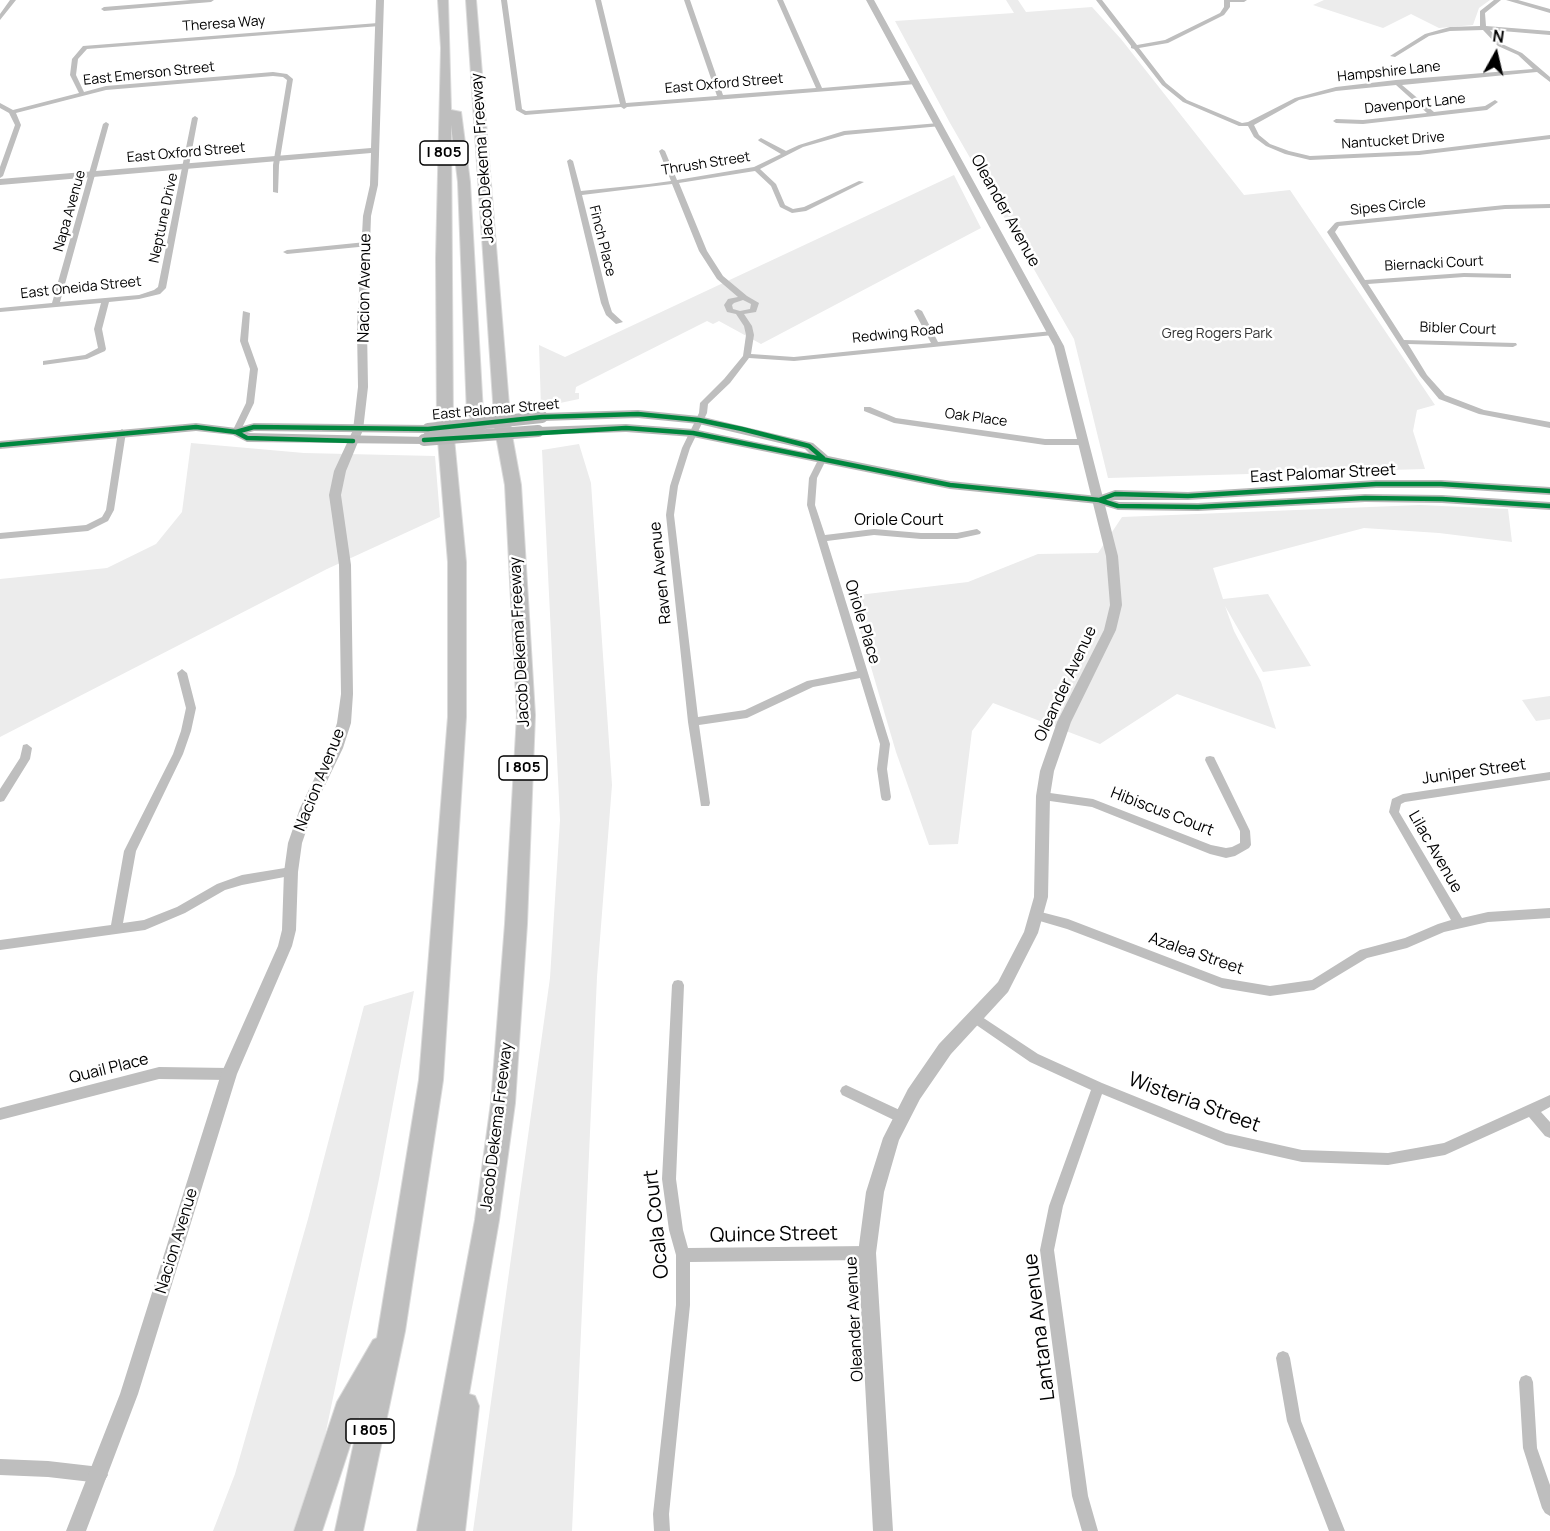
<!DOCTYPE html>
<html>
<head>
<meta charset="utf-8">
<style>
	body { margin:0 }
	#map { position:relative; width:1550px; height:1531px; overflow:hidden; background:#fff; font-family:Manrope,sans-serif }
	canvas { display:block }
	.north { position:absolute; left:1466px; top:24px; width:60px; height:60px; -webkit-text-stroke:4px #fff; paint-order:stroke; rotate:8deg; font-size:16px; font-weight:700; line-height:24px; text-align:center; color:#000 }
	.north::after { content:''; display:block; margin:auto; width:21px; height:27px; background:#000; clip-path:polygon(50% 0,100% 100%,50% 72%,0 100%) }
</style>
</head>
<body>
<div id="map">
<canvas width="1550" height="1531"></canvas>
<div class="north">N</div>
</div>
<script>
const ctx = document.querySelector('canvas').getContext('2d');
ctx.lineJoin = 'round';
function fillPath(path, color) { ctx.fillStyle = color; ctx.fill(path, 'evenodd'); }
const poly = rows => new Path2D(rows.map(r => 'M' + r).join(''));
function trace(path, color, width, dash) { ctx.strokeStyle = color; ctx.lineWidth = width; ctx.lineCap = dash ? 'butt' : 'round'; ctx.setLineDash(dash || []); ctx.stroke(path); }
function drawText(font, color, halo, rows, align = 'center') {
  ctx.font = font + ' Manrope,sans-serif'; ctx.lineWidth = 5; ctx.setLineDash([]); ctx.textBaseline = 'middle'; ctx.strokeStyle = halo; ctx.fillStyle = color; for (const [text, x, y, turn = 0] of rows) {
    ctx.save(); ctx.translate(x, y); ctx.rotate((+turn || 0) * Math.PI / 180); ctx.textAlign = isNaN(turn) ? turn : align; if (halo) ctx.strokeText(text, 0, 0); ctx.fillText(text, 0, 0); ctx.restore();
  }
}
fillPath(poly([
	[1006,0,1018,0,1026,12,1092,7,1121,39,1244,195,1290,190,1435,405,1417,410,1413,431,1425,469,1108,478,1074,339,950,123,895,21,1014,13],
	[1324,0,1490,0,1479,8,1473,25,1439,28,1411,14,1383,28,1313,5],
	[954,175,981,228,761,344,719,321,713,324,707,321,576,387,575,393,579,393,579,399,541,407,539,345,565,357],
	[191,443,304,453,435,456,440,517,327,569,0,737,0,579,107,568,156,544,182,512],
	[579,444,591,483,612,785,597,977,572,1531,473,1531,550,978,560,820,542,450],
	[1420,505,1508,509,1512,542,1439,533,1364,528,1213,568,1223,599,1268,594,1311,666,1263,672,1225,606,1234,631,1261,682,1276,729,1177,694,1100,744,993,703,972,731,958,844,929,845,896,752,850,596,968,582,1038,554,1098,553,1122,517],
	[1550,696,1550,719,1536,721,1522,700],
	[414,991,379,1179,305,1531,213,1531,235,1474,308,1219,364,1006]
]), '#ececec');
const motorway = poly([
	[438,0,448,0,451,110,461,112,470,182,483,413,490,420,487,423,477,423,467,414,458,182,451,125,453,428,466,562,466,717,443,1080,405,1331,363,1531,335,1531,360,1415,322,1531,294,1531,337,1402,373,1340,377,1338,419,1080,448,717,448,562,437,428,436,258,441,48,438,0],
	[466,0,476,0,511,430,521,485,535,715,527,924,515,1103,499,1220,469,1394,475,1396,479,1406,465,1531,417,1531,475,1220,491,1103,505,924,517,715,505,485,495,430,466,0]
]);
trace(motorway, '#dbdbdb', 2);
fillPath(poly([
	[10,0,16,0,0,20,0,14,10,0],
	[191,0,214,0,211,2,104,11,101,9,104,7,191,0],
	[501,0,507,0,522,109,526,111,620,104,595,0,601,0,626,103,717,96,684,0,690,0,723,95,816,88,777,0,783,0,822,88,916,80,919,82,916,84,627,107,624,109,621,107,525,115,516,110,501,0],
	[1096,0,1102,0,1137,45,1165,40,1220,13,1224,7,1224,0,1247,0,1244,2,1230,2,1230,7,1224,15,1168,43,1139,48,1166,83,1187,100,1242,123,1248,122,1295,98,1336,87,1396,80,1533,69,1518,55,1498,46,1483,30,1450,31,1429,36,1395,57,1390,56,1425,34,1450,27,1480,26,1480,11,1494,0,1501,0,1485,13,1486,26,1550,31,1550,35,1490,30,1502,44,1522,53,1550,77,1550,82,1537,72,1402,85,1434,112,1485,106,1495,100,1498,102,1487,110,1363,124,1336,123,1333,121,1336,119,1363,120,1427,113,1396,85,1336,91,1299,100,1254,125,1259,135,1270,144,1289,151,1310,156,1419,151,1550,135,1550,139,1419,155,1310,160,1285,154,1266,146,1254,137,1248,126,1239,126,1183,102,1162,85,1134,49,1131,48,1131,46,1096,0],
	[378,23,380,24,380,26,87,49,78,59,76,75,84,92,106,86,273,72,287,74,293,79,279,165,278,193,273,192,273,165,287,80,283,77,273,76,106,90,16,113,21,125,3,176,0,178,0,167,15,125,9,113,0,108,0,103,13,110,79,93,70,75,72,59,83,46,378,23],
	[195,116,198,118,166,288,160,294,139,299,109,302,102,329,106,349,105,351,87,359,43,365,43,361,85,355,98,348,94,329,101,303,0,312,0,308,52,303,103,124,106,122,109,124,60,302,139,295,154,290,158,287,192,118,195,116],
	[939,123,941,124,941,126,845,135,803,147,760,169,776,184,785,205,793,209,804,207,859,181,864,182,806,211,792,213,780,207,771,186,755,171,679,183,707,251,723,276,747,296,759,303,756,312,744,314,752,326,754,335,751,354,794,357,931,343,914,311,918,309,922,311,938,342,1053,331,1057,333,1053,335,794,361,749,358,730,383,708,404,707,413,690,448,678,486,674,515,698,717,745,710,807,681,857,671,807,505,809,478,820,456,823,455,827,458,817,478,815,505,825,535,874,529,921,533,957,533,977,529,981,532,980,534,957,539,921,539,874,535,827,541,890,744,887,769,891,797,890,800,886,801,882,800,881,797,877,769,880,744,860,678,813,687,747,718,699,725,710,803,709,806,701,806,688,722,666,515,670,486,682,448,699,413,700,403,724,379,743,356,746,335,744,326,736,314,727,312,724,305,728,299,738,297,717,279,699,251,672,184,582,195,609,303,612,312,623,322,616,324,606,315,601,303,567,161,570,159,573,161,581,191,649,184,671,181,659,151,662,149,665,151,677,180,754,167,781,154,759,141,758,140,761,138,786,151,799,145,844,131,939,123],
	[743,300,751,304,750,309,740,311,733,309,732,305,734,303,743,300],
	[1550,204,1550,208,1505,209,1339,226,1335,232,1365,280,1464,273,1511,274,1511,278,1508,278,1464,277,1368,284,1404,340,1516,343,1517,345,1513,347,1408,344,1427,375,1445,395,1484,410,1550,422,1550,428,1479,414,1439,399,1420,376,1327,232,1335,223,1337,222,1505,205,1550,204],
	[366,242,369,242,369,246,287,254,283,252,287,250,366,242],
	[243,311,250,313,248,341,258,369,254,403,240,432,236,435,232,432,246,403,250,369,240,341,243,311],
	[864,407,870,407,896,418,1045,439,1084,439,1088,442,1084,445,1045,445,894,423,864,411,864,407],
	[122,429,126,432,114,510,108,521,88,531,0,539,0,533,86,525,102,517,106,510,118,432,122,429],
	[182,669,187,673,196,708,191,731,183,754,136,851,123,923,144,920,177,907,217,884,242,875,291,867,295,869,297,872,295,875,242,885,225,890,185,913,145,930,0,950,0,940,111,925,124,851,173,754,181,731,186,708,177,673,182,669],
	[27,744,32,748,30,759,4,801,0,802,0,789,20,758,23,745,27,744],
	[1210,756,1214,757,1250,831,1251,845,1249,848,1235,856,1226,858,1210,854,1092,807,1043,800,1039,799,1038,796,1039,793,1043,792,1093,799,1211,845,1226,848,1232,847,1240,843,1240,831,1205,760,1206,757,1210,756],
	[1550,772,1550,780,1405,802,1401,804,1399,812,1462,918,1488,912,1550,908,1550,918,1488,922,1444,932,1407,948,1367,958,1314,990,1270,996,1222,988,1067,929,1033,919,1031,916,1033,913,1037,911,1068,919,1222,978,1270,986,1312,980,1360,950,1405,938,1438,924,1451,920,1389,812,1392,799,1403,794,1550,772],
	[678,980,682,981,684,985,676,1179,683,1230,688,1248,867,1246,872,1248,874,1253,872,1258,867,1260,690,1262,690,1305,669,1514,670,1531,654,1531,653,1514,676,1305,676,1255,669,1230,662,1179,672,985,674,981,678,980],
	[976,1013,1038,1054,1102,1083,1226,1133,1302,1150,1388,1153,1444,1143,1550,1095,1550,1107,1541,1112,1550,1122,1550,1138,1545,1136,1529,1117,1445,1155,1388,1165,1302,1162,1226,1145,1102,1094,1063,1206,1054,1250,1088,1496,1098,1531,1082,1531,1072,1496,1040,1250,1049,1206,1091,1090,1030,1062,972,1022,970,1018,972,1014,976,1013],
	[159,1067,229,1068,233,1070,235,1074,233,1078,229,1080,159,1079,0,1120,0,1108,159,1067],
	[846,1085,906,1113,907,1117,906,1121,901,1123,896,1121,842,1095,840,1091,842,1087,846,1085],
	[1283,1351,1288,1353,1290,1358,1301,1421,1345,1531,1329,1531,1287,1421,1276,1358,1278,1353,1283,1351],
	[1526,1375,1531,1377,1533,1382,1537,1448,1550,1485,1550,1516,1545,1513,1542,1508,1523,1448,1519,1382,1521,1377,1526,1375],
	[0,1459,48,1461,100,1467,105,1470,108,1475,105,1480,100,1483,48,1477,0,1475,0,1459]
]), '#bebebe');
fillPath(poly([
	[376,0,384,0,378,185,371,216,367,329,368,387,363,430,346,471,341,495,351,565,353,694,351,723,343,748,314,808,302,843,298,872,296,930,292,946,237,1074,138,1394,86,1531,66,1531,120,1394,221,1074,278,946,282,930,284,872,288,843,300,808,329,748,337,723,341,694,339,565,329,495,334,471,353,430,358,387,357,329,363,216,370,185,371,153,0,185,0,179,371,148,376,0],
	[866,0,874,0,1064,346,1118,556,1122,605,1116,630,1071,722,1054,771,1050,796,1048,897,1038,933,1008,992,951,1054,920,1099,899,1140,884,1192,876,1253,893,1531,873,1531,858,1253,866,1192,883,1138,908,1089,939,1044,998,982,1024,932,1034,897,1036,796,1040,771,1057,722,1104,630,1110,605,1106,556,1054,346,866,0],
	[1506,0,1518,0,1550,9,1550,13,1506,0]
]), '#bebebe');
fillPath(poly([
	[638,410,699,416,813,443,828,456,950,481,1098,496,1115,490,1188,492,1376,480,1441,480,1550,487,1550,495,1441,488,1376,488,1188,500,1112,500,1119,502,1198,503,1365,494,1442,495,1550,502,1550,510,1442,503,1365,502,1198,511,1118,510,1098,504,950,489,693,437,626,432,538,435,532,431,538,427,626,424,693,429,809,453,805,449,699,424,638,418,542,421,536,417,542,413,638,410],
	[196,423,236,428,254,423,428,425,434,429,428,433,254,431,247,433,428,437,430,440,424,444,247,442,233,435,196,431,0,449,0,441,196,423]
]), '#b8b8b8');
fillPath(motorway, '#bebebe');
trace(poly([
	[428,429,542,417],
	[424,440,538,431]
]), '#b8b8b8', 12);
trace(poly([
	[236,432,254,427,428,429,542,417,638,414,699,420,742,429,809,446,823,458],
	[424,440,626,428,693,433,950,485,1099,500,1118,506,1198,507,1365,498,1442,499,1550,506],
	[0,445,196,427,236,432,247,438,353,441],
	[1099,500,1115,494,1188,496,1376,484,1441,484,1550,491]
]), '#00873e', 4.5);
drawText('14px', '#000', '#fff', [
	["Theresa Way",224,24,-4],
	["Hampshire Lane",1389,72,-6],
	["East Emerson Street",149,74,-6],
	["East Oxford Street",724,84,-5],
	["Davenport Lane",1415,104,-6],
	["Nantucket Drive",1393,141,-4],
	["East Oxford Street",186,153,-5],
	["Thrush Street",706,164,-9],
	["Sipes Circle",1388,207,-6],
	["Napa Avenue",70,211,-74],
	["Neptune Drive",164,218,-78],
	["Finch Place",602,241,76],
	["Biernacki Court",1434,264,-3],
	["East Oneida Street",81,288,-6],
	["Bibler Court",1458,329,2],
	["Redwing Road",898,334,-6],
	["East Palomar Street",496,410,-5],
	["Oak Place",976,418,8]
]);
drawText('14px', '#333', '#fff', [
	["Greg Rogers Park",1217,334]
]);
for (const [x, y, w] of [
	[444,153,48],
	[523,768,48],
	[370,1431,48]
]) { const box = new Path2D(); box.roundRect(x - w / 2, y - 12, w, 24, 4.5); ctx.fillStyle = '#fff'; ctx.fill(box); trace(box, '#000', 1.5); }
drawText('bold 15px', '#000', null, [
	["I 805",444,153],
	["I 805",523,768],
	["I 805",370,1431]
]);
drawText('16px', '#000', '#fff', [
	["Jacob Dekema Freeway",483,158,-94],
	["Oleander Avenue",1005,211,61],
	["Nacion Avenue",365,288,-89],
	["East Palomar Street",1323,474,-3],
	["Oriole Court",899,521],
	["Raven Avenue",661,573,-96],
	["Oriole Place",862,622,73],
	["Jacob Dekema Freeway",520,642,-93],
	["Oleander Avenue",1066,684,-65],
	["Juniper Street",1474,772,-8],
	["Nacion Avenue",320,780,-68],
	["Hibiscus Court",1162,812,21],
	["Lilac Avenue",1435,852,60],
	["Azalea Street",1196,954,19],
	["Quail Place",109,1069,-14],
	["Jacob Dekema Freeway",497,1127,-83],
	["Nacion Avenue",177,1241,-73],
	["Oleander Avenue",855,1319,-93]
]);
drawText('20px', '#000', '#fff', [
	["Wisteria Street",1194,1103,20],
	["Ocala Court",657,1224,-96],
	["Quince Street",774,1235,-1],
	["Lantana Avenue",1040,1327,-97]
]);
</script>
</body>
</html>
